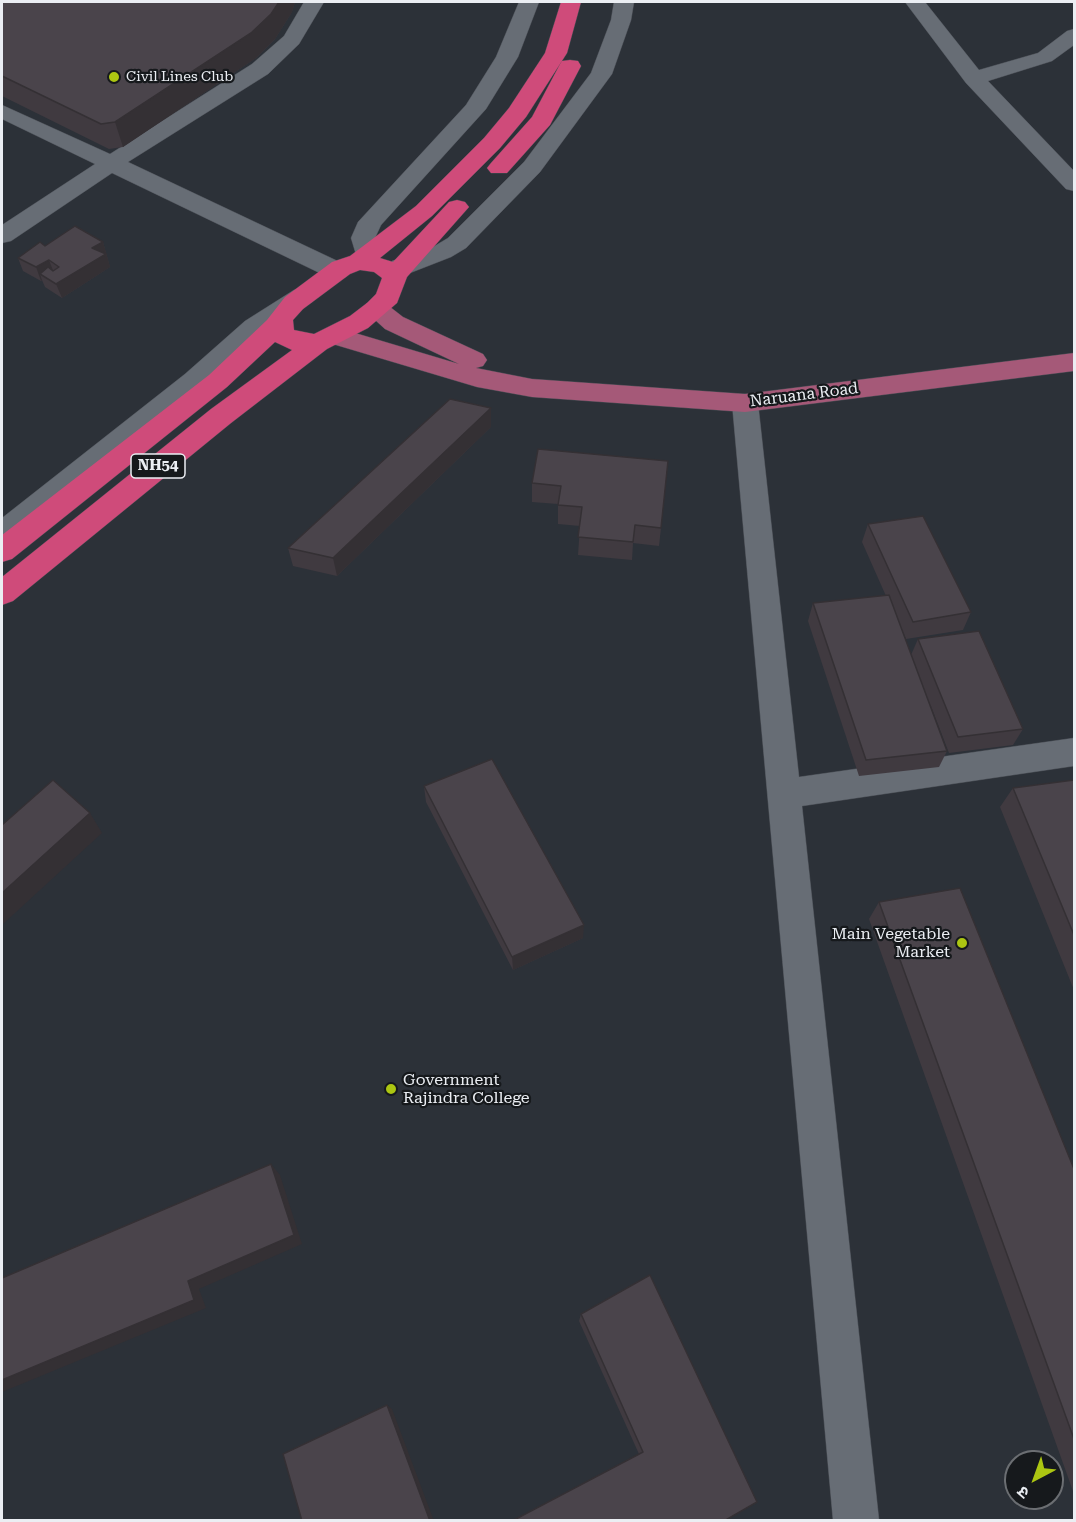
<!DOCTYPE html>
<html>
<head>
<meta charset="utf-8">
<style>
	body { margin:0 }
	#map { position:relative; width:1076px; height:1522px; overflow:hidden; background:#2c3138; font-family:"Roboto Serif","Noto Sans Devanagari",serif }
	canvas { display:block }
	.frame { position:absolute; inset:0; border:3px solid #ebeef3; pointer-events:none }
	.north { position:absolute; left:1004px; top:1450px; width:60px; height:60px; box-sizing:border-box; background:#16191c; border:2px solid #6b6e72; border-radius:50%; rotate:221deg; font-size:16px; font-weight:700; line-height:24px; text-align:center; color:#ebeef3 }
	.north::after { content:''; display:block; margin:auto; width:21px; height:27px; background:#acc612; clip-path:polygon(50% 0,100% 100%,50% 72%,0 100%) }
</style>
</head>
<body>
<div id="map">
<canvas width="1076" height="1522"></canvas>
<div class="frame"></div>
<div class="north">उ</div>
</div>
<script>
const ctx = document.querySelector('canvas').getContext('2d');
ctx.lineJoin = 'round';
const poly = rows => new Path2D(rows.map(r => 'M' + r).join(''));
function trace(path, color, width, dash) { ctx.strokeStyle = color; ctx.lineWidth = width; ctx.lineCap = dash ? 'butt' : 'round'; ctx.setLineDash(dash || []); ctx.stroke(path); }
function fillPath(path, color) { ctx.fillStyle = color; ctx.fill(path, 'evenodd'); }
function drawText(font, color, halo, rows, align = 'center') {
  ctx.font = font + ' "Roboto Serif",serif'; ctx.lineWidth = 4.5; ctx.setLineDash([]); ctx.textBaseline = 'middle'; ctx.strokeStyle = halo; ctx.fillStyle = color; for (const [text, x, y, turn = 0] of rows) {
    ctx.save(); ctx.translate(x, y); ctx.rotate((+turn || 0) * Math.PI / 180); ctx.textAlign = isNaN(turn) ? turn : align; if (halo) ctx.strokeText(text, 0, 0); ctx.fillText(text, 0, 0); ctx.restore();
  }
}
const minor = poly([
	[304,2,324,2,299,44,268,74,128,162,346,265,349,271,346,277,337,279,328,277,112,173,11,241,2,243,2,225,95,164,2,119,2,105,110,154,252,64,284,36,304,2],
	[519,2,539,2,518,57,486,109,381,225,375,238,379,256,376,261,367,264,358,261,351,238,358,222,466,105,496,57,519,2],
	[614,2,634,2,631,20,612,74,540,172,466,248,451,257,410,273,401,275,392,273,389,267,392,261,433,247,448,238,524,162,591,73,611,20,614,2],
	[905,2,925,2,979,70,1038,53,1067,31,1074,29,1074,45,1052,61,988,81,1074,171,1074,191,1066,189,966,83,905,2],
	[303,288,312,290,316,296,312,302,263,333,203,386,12,541,2,544,2,518,185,374,245,321,294,290,303,288],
	[745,394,755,396,758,403,799,777,1074,738,1074,766,802,806,879,1520,833,1520,732,403,735,396,745,394]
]);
const major = poly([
	[376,301,385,303,403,317,483,354,487,360,483,366,476,368,532,379,745,394,1074,353,1074,371,745,412,532,397,477,387,326,342,322,336,326,330,335,327,459,364,385,329,363,309,367,303,376,301]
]);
const highway = poly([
	[561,2,581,2,567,53,526,117,500,148,432,216,380,258,393,262,449,202,457,200,465,202,469,207,407,277,397,303,368,328,327,349,231,423,13,601,2,605,2,577,211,409,292,350,275,342,227,387,12,559,2,562,2,535,209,375,267,320,285,297,332,262,350,256,416,206,484,138,509,108,545,53,561,2],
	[360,270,374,272,382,278,376,294,367,303,350,316,314,334,294,330,293,320,303,309,350,274,360,270],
	[570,60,578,61,581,66,550,125,507,173,491,173,487,168,491,163,532,117,559,66,562,61,570,60]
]);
trace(minor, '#484c53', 1);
trace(major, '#484c53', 1);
trace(highway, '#484c53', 1);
fillPath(minor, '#676d75');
fillPath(major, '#a55978');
fillPath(highway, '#cf4b7a');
fillPath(poly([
	[2,2,295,2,292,12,275,39,256,58,123,147,109,149,2,96],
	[103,242,110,267,62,298,45,287,42,280,41,281,23,271,18,258,45,246],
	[491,427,337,576,293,566,288,548],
	[538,449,661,528,659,546,633,543,632,560,578,555,580,526,558,524,558,504,532,502,532,483],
	[868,524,971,612,963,630,906,639,903,632,911,655,918,639,1023,729,1013,745,949,753,929,701,947,751,939,767,859,776,808,621,813,603,886,596,862,542],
	[1074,780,1074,990,1000,807,1013,788],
	[424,786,583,938,513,970,426,802],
	[879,902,1074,1169,1074,1494,869,919],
	[581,1314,724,1521,639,1454,579,1321]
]), '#403a40');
fillPath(poly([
	[279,2,295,2,292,12,275,39,256,58,123,147,115,122],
	[103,242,110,267,62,298,56,284,92,248],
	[49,260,54,273,40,274,42,280,41,281,36,267],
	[491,408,491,427,337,576,333,558],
	[90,813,102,833,2,925,2,893],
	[584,925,583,938,513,970,512,957],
	[271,1164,280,1175,302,1244,199,1289,206,1308,2,1392,2,1380,188,1281],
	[387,1405,392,1409,434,1521,430,1521]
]), '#343034');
const building = poly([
	[2,2,279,2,271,14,251,33,115,122,101,124,2,76,2,2],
	[75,226,103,242,92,248,106,254,56,284,40,274,48,267,53,271,59,267,49,260,36,267,18,258,40,242,45,246,75,226],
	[450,399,491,408,333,558,288,548,450,399],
	[538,449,668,461,661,528,635,525,633,542,578,537,582,507,558,505,561,486,532,483,538,449],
	[923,516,971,612,913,622,868,524,923,516],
	[889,595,947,751,866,760,813,603,889,595],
	[979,631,1023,729,958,737,918,639,979,631],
	[492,759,584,925,512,957,424,786,492,759],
	[53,780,90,813,2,893,2,825,53,780],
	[1074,780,1074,935,1013,788,1074,780],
	[960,888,1074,1169,1074,1439,879,902,960,888],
	[271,1164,294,1235,188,1281,194,1300,2,1380,2,1278,271,1164],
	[650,1275,757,1502,724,1521,512,1521,643,1452,581,1314,650,1275],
	[387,1405,430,1521,302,1521,283,1454,387,1405]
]);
fillPath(building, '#4a444b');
trace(building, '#343034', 1.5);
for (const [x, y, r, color] of [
	[114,77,6,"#acc612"],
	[962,943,6,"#acc612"],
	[391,1089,6,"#acc612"]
]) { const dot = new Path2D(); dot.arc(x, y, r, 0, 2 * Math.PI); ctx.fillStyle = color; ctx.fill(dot); trace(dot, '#16191c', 2); }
drawText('14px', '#ebeef3', '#16191c', [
	["Civil Lines Club",126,77]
], 'left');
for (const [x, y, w] of [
	[158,466,54]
]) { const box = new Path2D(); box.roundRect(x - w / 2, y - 12, w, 24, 4.5); ctx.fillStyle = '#16191c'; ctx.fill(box); trace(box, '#ebeef3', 1.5); }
drawText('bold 15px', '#ebeef3', null, [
	["NH54",158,466]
]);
drawText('16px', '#ebeef3', '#16191c', [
	["Naruana Road",804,395,-7]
]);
drawText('16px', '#ebeef3', '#16191c', [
	["Main Vegetable",950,934],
	["Market",950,952],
	["Government",403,1080,"left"],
	["Rajindra College",403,1098,"left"]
], 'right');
</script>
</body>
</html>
